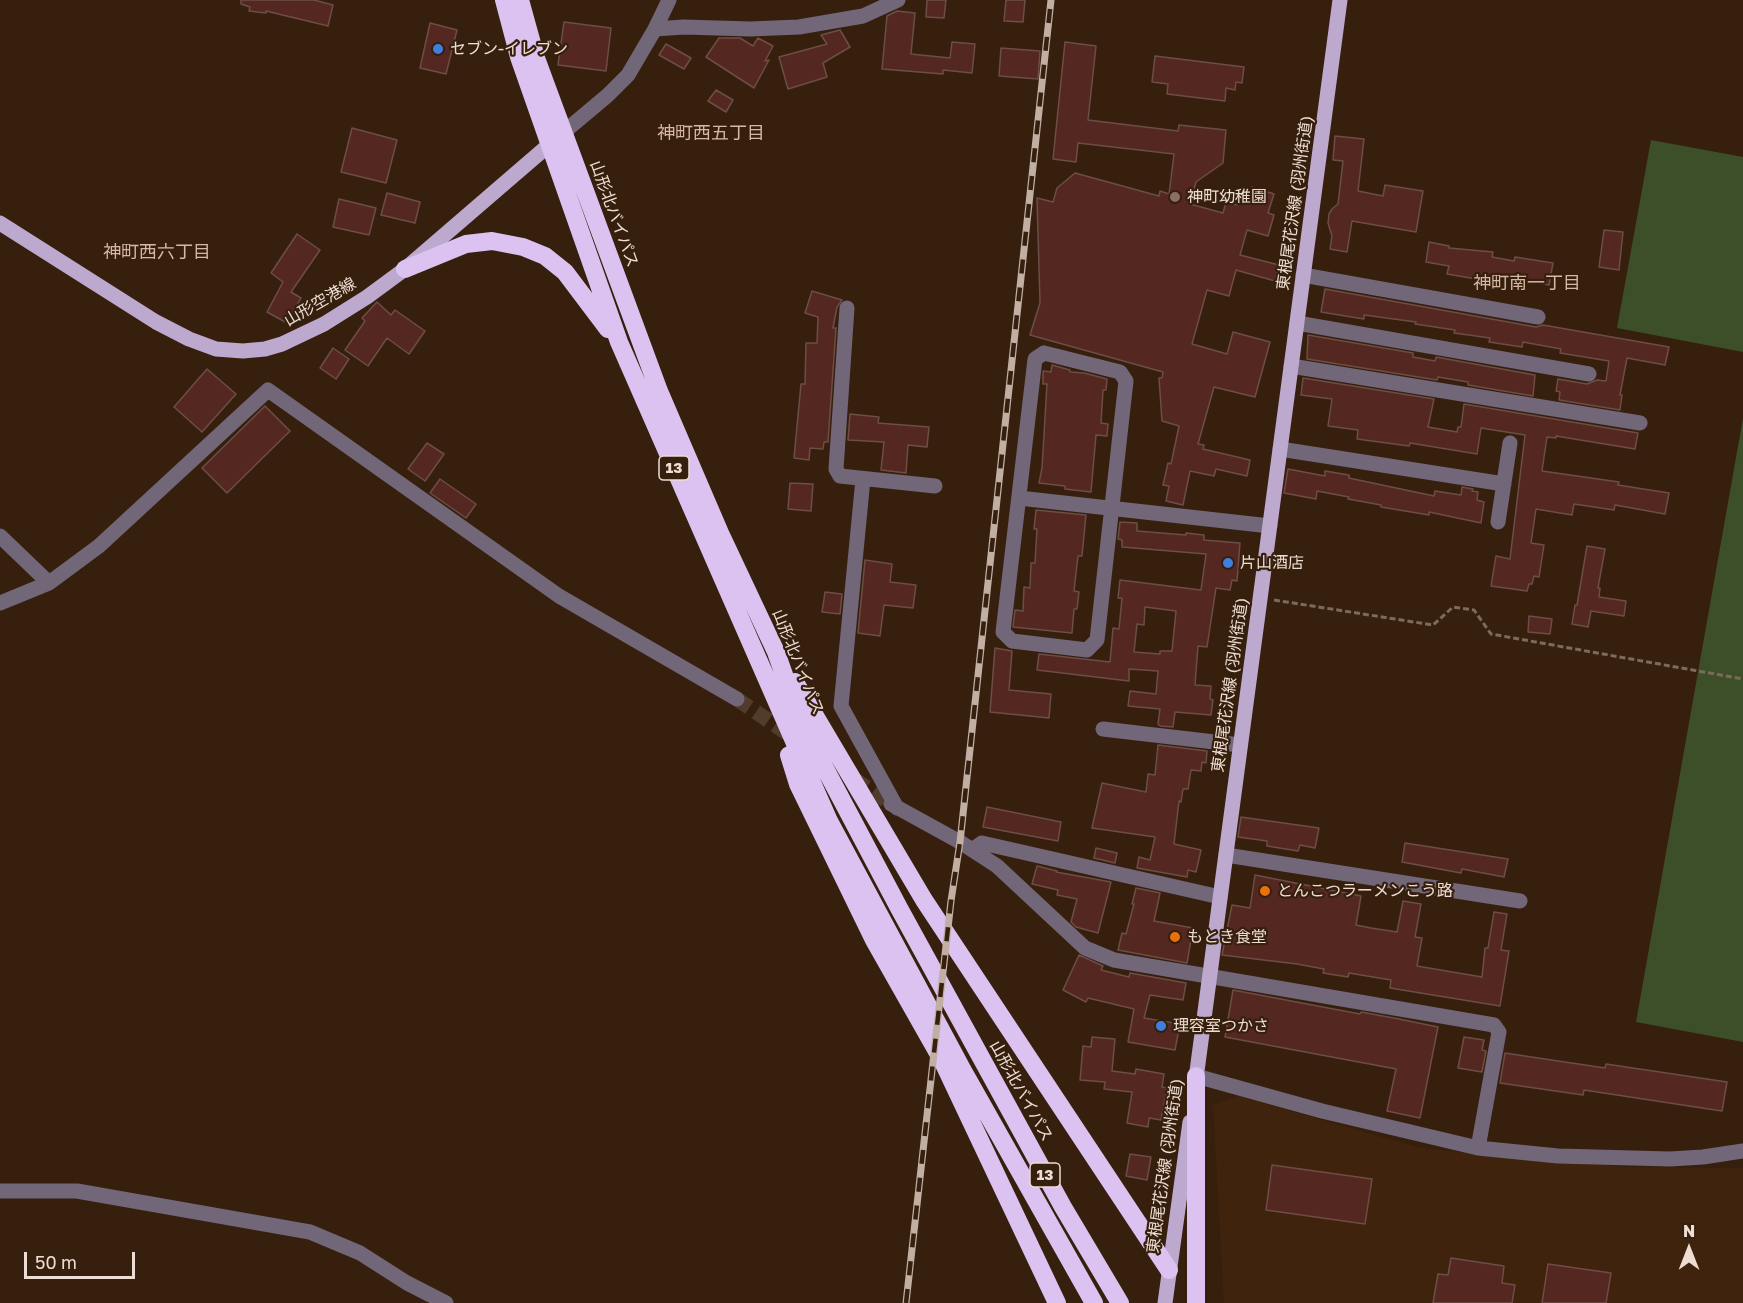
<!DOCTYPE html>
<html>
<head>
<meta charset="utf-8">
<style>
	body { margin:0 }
	#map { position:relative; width:1743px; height:1303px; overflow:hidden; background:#361f0d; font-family:"Golos Text",sans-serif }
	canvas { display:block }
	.north { position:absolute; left:1659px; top:1219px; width:60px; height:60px; -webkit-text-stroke:4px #361f0d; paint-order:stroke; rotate:0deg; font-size:16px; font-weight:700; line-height:24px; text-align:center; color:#edddd2 }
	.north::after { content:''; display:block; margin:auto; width:21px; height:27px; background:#edddd2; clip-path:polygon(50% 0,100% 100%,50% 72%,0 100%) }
	.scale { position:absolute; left:24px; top:1252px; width:111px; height:27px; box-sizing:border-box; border:3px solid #edddd2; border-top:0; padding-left:8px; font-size:18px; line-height:21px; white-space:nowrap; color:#edddd2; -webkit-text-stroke:4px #361f0d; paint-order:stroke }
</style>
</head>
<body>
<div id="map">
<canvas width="1743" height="1303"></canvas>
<div class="north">N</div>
<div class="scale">50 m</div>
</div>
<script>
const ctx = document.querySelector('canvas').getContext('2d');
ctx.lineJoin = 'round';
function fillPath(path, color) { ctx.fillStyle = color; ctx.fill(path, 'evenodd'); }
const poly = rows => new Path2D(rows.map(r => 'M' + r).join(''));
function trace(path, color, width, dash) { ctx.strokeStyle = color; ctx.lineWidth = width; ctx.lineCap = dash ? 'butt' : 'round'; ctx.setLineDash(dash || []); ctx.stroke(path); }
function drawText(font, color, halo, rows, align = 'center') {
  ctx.font = font + ' "Golos Text","Noto Sans JP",sans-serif'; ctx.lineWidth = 4.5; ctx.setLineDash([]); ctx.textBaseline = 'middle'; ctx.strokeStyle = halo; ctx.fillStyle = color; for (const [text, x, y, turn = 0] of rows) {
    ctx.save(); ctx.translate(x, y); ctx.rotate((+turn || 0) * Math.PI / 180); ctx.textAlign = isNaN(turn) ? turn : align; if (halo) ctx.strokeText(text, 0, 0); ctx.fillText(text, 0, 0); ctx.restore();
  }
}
fillPath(poly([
	[1238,1096,1421,1148,1627,1167,1743,1168,1743,1303,1224,1303,1213,1105]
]), '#40230c');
fillPath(poly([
	[1651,140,1743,157,1743,352,1617,328],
	[1743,418,1743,1042,1636,1022]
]), '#3d4f29');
const building = poly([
	[241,0,314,0,333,5,328,26,266,11,266,13,249,11,250,7,241,4,241,0],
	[927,0,946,0,944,18,926,17,927,0],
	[1006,0,1025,0,1023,22,1004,21,1006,0],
	[897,11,915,13,911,54,950,58,952,42,975,44,972,73,943,70,943,74,882,69,887,16,897,11],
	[564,22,611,28,606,71,558,65,564,22],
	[430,23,457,30,446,74,420,68,430,23],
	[840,30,850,47,823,63,827,77,788,89,779,57,827,44,821,35,840,30],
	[719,38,740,38,753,46,758,38,773,46,765,61,769,60,754,88,706,57,719,38],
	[1065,42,1096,46,1088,120,1178,131,1179,125,1226,130,1223,163,1196,182,1190,204,1223,213,1226,202,1237,205,1241,191,1250,194,1252,187,1274,194,1268,213,1274,215,1268,236,1247,230,1240,255,1279,265,1275,281,1236,270,1229,296,1207,290,1192,344,1227,354,1233,332,1270,342,1255,397,1214,387,1198,444,1204,445,1203,449,1250,460,1247,476,1216,469,1214,476,1190,471,1183,505,1166,501,1169,486,1163,485,1168,463,1171,464,1179,426,1162,421,1159,378,1162,378,1163,372,1030,335,1040,303,1037,198,1053,202,1057,188,1075,173,1159,196,1160,191,1169,194,1174,154,1078,143,1076,162,1053,159,1065,42],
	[666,44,691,58,684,69,659,55,666,44],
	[1001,48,1040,51,1038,79,999,76,1001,48],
	[1155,56,1244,67,1242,83,1236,82,1235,90,1226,88,1225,101,1167,94,1168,84,1152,82,1155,56],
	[716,90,733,100,726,112,708,101,716,90],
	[352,128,397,140,386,183,341,172,352,128],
	[1335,136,1364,139,1358,191,1383,196,1385,185,1423,191,1416,232,1352,221,1347,252,1330,249,1332,236,1328,223,1329,214,1332,209,1338,204,1343,161,1333,160,1335,136],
	[387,193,420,202,415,223,381,215,387,193],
	[339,199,376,208,369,235,333,227,339,199],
	[1604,230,1623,232,1619,270,1599,267,1604,230],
	[297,234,320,250,291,292,301,298,287,323,267,312,283,282,271,273,297,234],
	[1429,242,1449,246,1449,248,1493,252,1492,257,1514,261,1515,257,1553,263,1549,285,1507,278,1506,284,1447,274,1449,266,1426,262,1429,242],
	[1325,289,1536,327,1543,325,1669,347,1665,365,1627,358,1620,395,1622,395,1620,410,1559,400,1560,392,1556,391,1558,379,1587,384,1597,380,1606,381,1609,361,1560,353,1561,349,1523,342,1522,347,1489,342,1490,338,1454,333,1455,330,1415,324,1416,322,1364,315,1364,319,1321,312,1325,289],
	[812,291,842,300,837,307,833,328,836,328,828,442,824,442,823,449,810,448,809,460,794,458,801,384,805,384,806,343,817,343,818,317,805,313,812,291],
	[377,302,391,315,395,310,425,331,409,354,387,338,368,366,345,350,365,321,362,318,377,302],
	[1308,335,1413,353,1413,357,1435,361,1436,357,1535,375,1533,396,1468,385,1468,382,1438,377,1437,380,1307,359,1308,335],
	[333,348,349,359,336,379,320,368,333,348],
	[1052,365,1070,370,1070,372,1084,373,1107,379,1106,390,1103,390,1101,423,1108,424,1107,436,1096,435,1091,492,1065,489,1065,486,1039,483,1042,468,1047,384,1043,384,1043,371,1051,372,1052,365],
	[207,369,236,394,202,432,174,407,207,369],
	[1303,378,1434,399,1428,427,1457,432,1458,427,1461,427,1464,404,1638,433,1635,449,1556,436,1556,438,1547,437,1542,471,1619,482,1618,485,1669,493,1665,514,1615,505,1614,510,1574,504,1572,515,1536,509,1531,543,1544,545,1539,577,1534,576,1532,584,1529,584,1527,591,1491,586,1496,556,1510,559,1525,435,1481,428,1477,454,1410,443,1409,446,1357,439,1358,430,1328,426,1332,399,1301,395,1303,378],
	[265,406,290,431,227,493,202,468,265,406],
	[850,414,879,417,878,423,929,427,927,447,908,445,906,473,881,470,884,442,848,440,850,414],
	[427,443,444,454,425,481,408,469,427,443],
	[1288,469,1325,476,1325,471,1349,475,1349,478,1434,496,1435,491,1461,495,1462,487,1473,489,1472,491,1478,492,1477,500,1484,502,1481,523,1429,512,1429,515,1381,507,1381,505,1348,499,1349,497,1317,491,1316,499,1284,493,1288,469],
	[440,479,476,504,466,518,430,493,440,479],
	[790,483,813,484,811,511,788,509,790,483],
	[1036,510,1086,515,1082,556,1078,556,1074,591,1079,592,1077,609,1074,609,1072,633,1013,627,1015,610,1023,611,1024,587,1030,588,1031,563,1035,563,1037,529,1034,529,1036,510],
	[1120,522,1137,523,1137,531,1186,535,1186,533,1204,535,1204,540,1240,543,1237,581,1232,580,1230,590,1216,588,1207,647,1198,646,1195,685,1211,686,1210,699,1213,700,1211,715,1175,712,1173,727,1160,726,1158,724,1160,709,1128,706,1130,691,1156,694,1158,671,1129,669,1129,681,1037,670,1039,654,1110,662,1113,628,1119,629,1122,598,1118,598,1120,580,1201,590,1206,554,1122,547,1122,540,1118,539,1120,522],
	[1145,607,1176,611,1172,651,1160,651,1160,654,1134,652,1137,624,1144,625,1145,607],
	[1587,546,1605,549,1598,588,1600,588,1599,597,1626,601,1624,616,1591,611,1588,627,1572,624,1575,605,1577,605,1587,546],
	[865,560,892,564,890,582,916,585,913,608,884,605,880,636,858,633,865,560],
	[825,592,842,594,840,614,822,612,825,592],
	[1529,616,1552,619,1550,634,1528,632,1529,616],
	[995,648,1012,651,1009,690,1051,694,1049,718,990,712,995,648],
	[1158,745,1207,751,1206,763,1202,762,1201,771,1191,770,1188,789,1183,789,1181,802,1179,801,1174,844,1201,850,1196,872,1188,870,1187,877,1137,868,1139,857,1150,860,1155,837,1092,828,1102,783,1146,792,1148,774,1155,775,1158,745],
	[987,807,1061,822,1058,841,983,827,987,807],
	[1241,817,1319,828,1315,848,1300,845,1298,851,1267,846,1267,841,1238,837,1241,817],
	[1405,843,1508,859,1504,877,1462,869,1461,873,1402,862,1405,843],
	[1096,848,1117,853,1115,863,1094,858,1096,848],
	[1037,866,1057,871,1056,872,1111,882,1098,933,1076,927,1071,922,1077,899,1057,895,1058,890,1032,884,1037,866],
	[1255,875,1361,896,1356,925,1371,928,1397,932,1403,901,1421,904,1415,937,1422,938,1417,966,1482,977,1485,948,1488,948,1494,912,1507,914,1501,950,1509,951,1500,1006,1390,988,1391,980,1349,973,1348,977,1323,973,1324,969,1297,964,1222,955,1232,905,1250,908,1255,875],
	[1136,888,1160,893,1154,921,1193,928,1187,963,1118,950,1122,933,1126,934,1134,904,1132,904,1136,888],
	[1079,955,1103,966,1101,970,1129,977,1130,973,1186,983,1183,1000,1150,995,1144,1018,1180,1024,1175,1050,1128,1042,1134,1009,1088,998,1086,1002,1063,990,1079,955],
	[1233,990,1360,1014,1361,1012,1399,1019,1438,1027,1420,1118,1387,1111,1396,1069,1225,1037,1233,990],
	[1092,1037,1115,1039,1112,1071,1135,1074,1136,1069,1164,1074,1162,1087,1167,1088,1161,1120,1149,1118,1148,1127,1127,1123,1132,1092,1104,1089,1105,1082,1080,1080,1083,1046,1091,1047,1092,1037],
	[1464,1037,1484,1040,1482,1050,1486,1051,1482,1072,1458,1068,1464,1037],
	[1505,1053,1605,1068,1606,1064,1727,1082,1722,1111,1584,1090,1583,1095,1500,1083,1505,1053],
	[1130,1154,1151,1157,1147,1180,1126,1176,1130,1154],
	[1272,1165,1372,1179,1365,1224,1266,1210,1272,1165],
	[1451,1258,1504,1266,1502,1283,1515,1285,1512,1303,1433,1303,1438,1274,1448,1275,1451,1258],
	[1548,1264,1611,1273,1606,1303,1542,1303,1548,1264]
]);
fillPath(building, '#542820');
trace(building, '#6d4d47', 1.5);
trace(poly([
	[737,699,794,738],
	[854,779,891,804]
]), '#513c2b', 15, [15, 8]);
trace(poly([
	[1274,600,1433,625,1453,607,1474,610,1491,634,1743,679]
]), '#7e6a5b', 3, [6, 3]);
trace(poly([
	[655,29,684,27,750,29,799,27,863,16,898,0],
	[564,132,608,95,628,75,655,29,669,0],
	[1303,275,1538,317],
	[847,308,836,469,840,476,935,486],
	[1297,323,1589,374],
	[1044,353,1120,372,1126,381,1097,640,1087,650,1012,641,1003,632,1035,359,1044,353],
	[1291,366,1640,423],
	[1280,449,1504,484],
	[863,479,841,706,897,808],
	[1019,498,1270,526],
	[1498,522,1510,443],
	[0,536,49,583],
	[0,603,49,583,99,546,268,390,559,596,737,699],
	[1103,729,1240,745],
	[891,804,960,842,997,866,1085,948,1114,960,1494,1025,1499,1032,1478,1148],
	[972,850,982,843,1220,897],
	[1226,855,1520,901],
	[1196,1076,1322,1111,1478,1148,1558,1156,1670,1159,1703,1157,1743,1151],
	[0,1191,77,1191,310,1232,360,1253,407,1283,446,1303]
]), '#716779', 15);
trace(poly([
	[0,223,156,322,189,339,216,349,243,351,265,349,282,344,324,324,367,297,405,269,557,138],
	[1195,1086,1340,0],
	[1165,1303,1190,1122]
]), '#bda8ce', 15);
trace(poly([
	[504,0,519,57,619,342,829,821,962,1069,1094,1303],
	[520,0,536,58,659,391,720,533,776,652,801,723,899,908,1063,1207,1120,1303],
	[405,269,466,244,492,241,523,247,545,256,565,272,608,329],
	[795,682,924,900,1169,1270],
	[789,755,798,784,874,940,942,1060,1057,1303],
	[1196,1303,1196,1076]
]), '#dbc2f0', 18);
const rail = poly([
	[906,1303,951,901,960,842,1051,0]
]);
trace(rail, '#c0afa2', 7);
trace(rail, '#361f0d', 4.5, [14]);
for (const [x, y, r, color] of [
	[438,49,6,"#3f7fe0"],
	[1175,197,6,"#8d6e63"],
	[1228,563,6,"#3f7fe0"],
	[1265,891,6,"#e8710a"],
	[1175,937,6,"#e8710a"],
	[1161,1026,6,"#3f7fe0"]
]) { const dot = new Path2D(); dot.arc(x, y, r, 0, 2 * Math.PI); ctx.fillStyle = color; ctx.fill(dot); trace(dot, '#361f0d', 2); }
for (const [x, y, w] of [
	[674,468,30],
	[1045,1175,30]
]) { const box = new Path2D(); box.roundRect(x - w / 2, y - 12, w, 24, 4.5); ctx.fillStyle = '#361f0d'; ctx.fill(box); trace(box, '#edddd2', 1.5); }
drawText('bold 15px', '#edddd2', null, [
	["13",674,468],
	["13",1045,1175]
]);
drawText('16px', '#edddd2', '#361f0d', [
	["セブン-イレブン",450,49],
	["神町幼稚園",1187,197],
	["片山酒店",1240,563],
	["とんこつラーメンこう路",1277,891],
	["もとき食堂",1187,937],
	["理容室つかさ",1173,1026]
], 'left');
drawText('16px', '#edddd2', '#361f0d', [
	["東根尾花沢線 (羽州街道)",1295,203,-82],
	["山形北バイパス",614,214,70],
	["山形空港線",320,302,-30],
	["山形北バイパス",798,662,68],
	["東根尾花沢線 (羽州街道)",1230,685,-82],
	["山形北バイパス",1021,1091,61],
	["東根尾花沢線 (羽州街道)",1165,1166,-82]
]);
drawText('18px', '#d6b7a2', '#361f0d', [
	["神町西五丁目",711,133],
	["神町西六丁目",157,252],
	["神町南一丁目",1527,283]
]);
</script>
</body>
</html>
